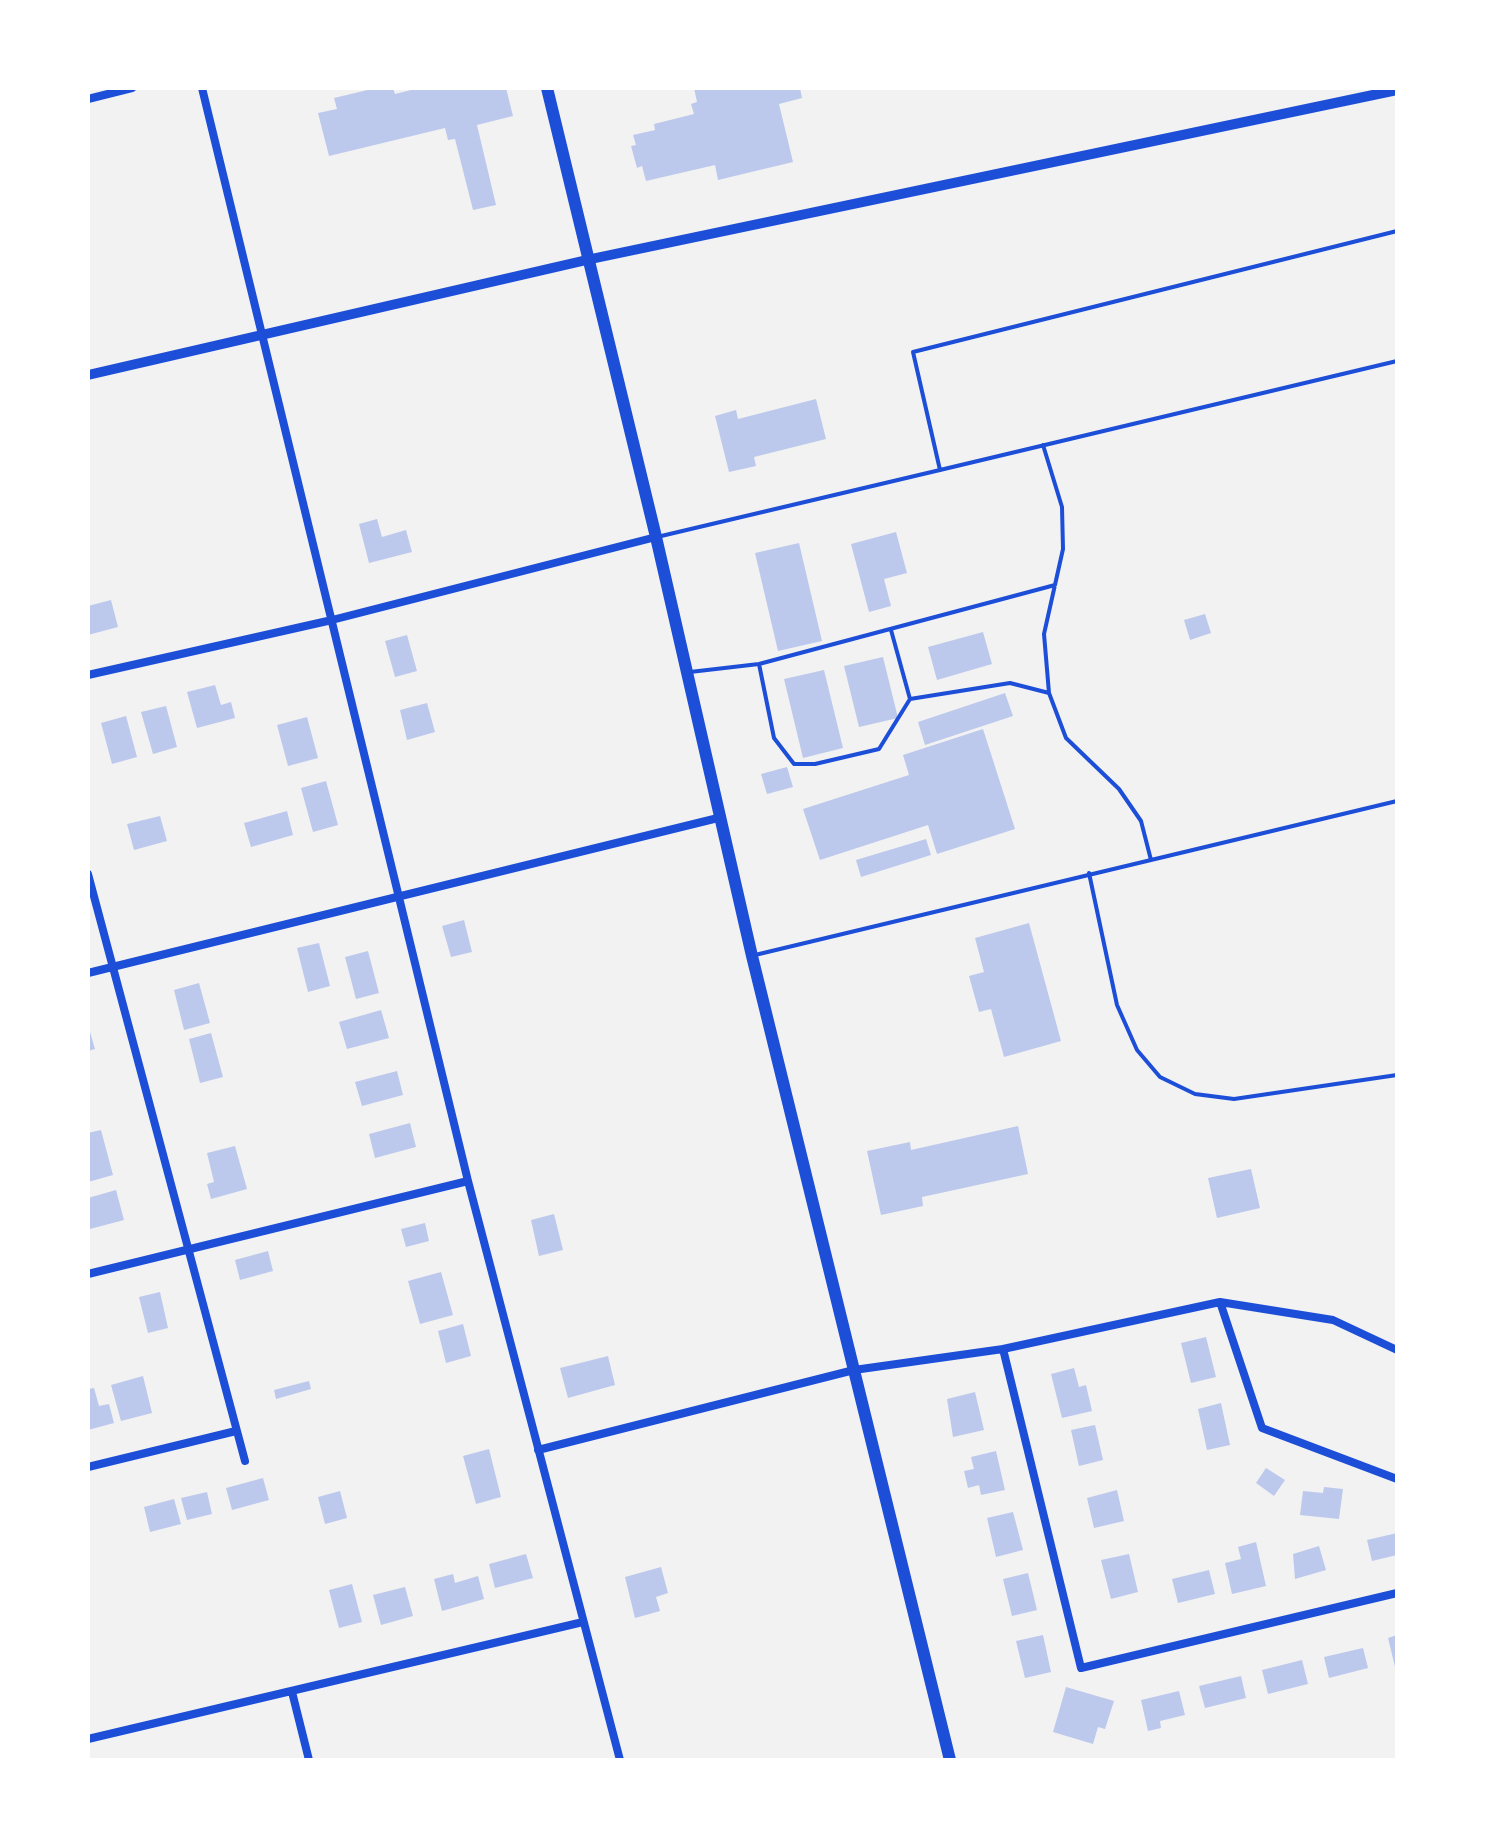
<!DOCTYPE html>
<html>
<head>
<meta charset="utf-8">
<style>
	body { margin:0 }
	#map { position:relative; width:1485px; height:1848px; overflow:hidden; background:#f2f2f2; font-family:"Work Sans",sans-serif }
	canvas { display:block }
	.frame { position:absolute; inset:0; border:90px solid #fff; pointer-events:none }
</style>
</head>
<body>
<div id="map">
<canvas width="1485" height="1848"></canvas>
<div class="frame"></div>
</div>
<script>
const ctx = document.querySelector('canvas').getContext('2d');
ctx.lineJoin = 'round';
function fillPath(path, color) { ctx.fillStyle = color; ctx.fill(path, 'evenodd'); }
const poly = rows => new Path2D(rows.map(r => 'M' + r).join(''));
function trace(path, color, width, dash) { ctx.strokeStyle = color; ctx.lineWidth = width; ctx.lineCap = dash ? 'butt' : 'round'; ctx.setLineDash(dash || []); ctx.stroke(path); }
fillPath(poly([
	[376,88,393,88,395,94,419,88,506,88,513,116,477,125,496,205,473,210,455,139,448,140,445,128,329,156,318,113,337,109,334,98],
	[694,88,800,88,802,98,779,104,793,162,718,180,715,165,646,181,642,166,637,168,631,146,636,145,633,135,655,130,654,124,694,114,691,104,697,102],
	[816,399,826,439,754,457,756,466,729,472,715,416,736,410,738,419],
	[377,519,382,537,406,530,412,552,369,563,359,524],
	[896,532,907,573,884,579,891,606,869,612,851,544],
	[799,543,822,641,778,651,755,553],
	[111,600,118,627,88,635,88,606],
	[1205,614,1211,633,1190,640,1184,620],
	[983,632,992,664,937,680,928,647],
	[407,635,417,671,395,677,385,641],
	[883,657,898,718,859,727,844,666],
	[824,670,843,748,803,758,784,679],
	[215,685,221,705,231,702,235,718,197,728,187,692],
	[1005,693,1013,716,925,745,918,722],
	[427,703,435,732,407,740,400,710],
	[166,706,177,747,153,754,141,712],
	[126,716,137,757,112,764,101,723],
	[307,717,318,758,288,766,277,725],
	[983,729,1015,829,937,854,928,825,820,860,803,809,909,775,903,755],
	[787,767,793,787,767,794,761,774],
	[326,781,338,825,313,832,301,788],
	[287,811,293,835,251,847,244,823],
	[160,816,167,841,134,850,127,824],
	[926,839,931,855,861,877,856,860],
	[464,920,472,952,451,957,442,926],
	[1029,923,1061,1041,1004,1057,991,1009,979,1012,969,976,984,972,975,938],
	[319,943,330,986,308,992,297,948],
	[368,951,379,993,356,999,345,957],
	[199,983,210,1023,184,1030,174,990],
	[381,1010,389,1038,347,1049,339,1022],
	[88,1025,95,1049,88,1051],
	[211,1033,223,1077,200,1083,189,1039],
	[397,1071,403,1095,362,1106,355,1082],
	[410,1123,416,1147,375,1158,369,1134],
	[1018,1126,1028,1174,922,1197,923,1206,881,1215,867,1151,910,1142,911,1150],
	[101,1130,113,1175,88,1182,88,1133],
	[235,1146,247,1189,211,1199,207,1184,214,1182,207,1153],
	[1251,1169,1260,1208,1217,1218,1208,1178],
	[116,1190,124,1220,90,1229,88,1198],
	[554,1214,563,1250,539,1256,531,1220],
	[425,1223,429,1241,406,1247,401,1229],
	[268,1251,273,1271,240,1280,235,1260],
	[441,1272,453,1315,420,1324,408,1281],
	[160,1292,168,1328,148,1333,139,1297],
	[463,1324,471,1356,446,1363,438,1331],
	[1206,1337,1216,1377,1191,1383,1181,1343],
	[608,1356,615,1385,568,1398,560,1368],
	[1074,1368,1079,1387,1086,1385,1092,1411,1062,1418,1051,1374],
	[143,1376,152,1413,121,1421,111,1385],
	[309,1381,311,1389,276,1399,274,1390],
	[94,1388,99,1406,109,1404,114,1423,88,1430,88,1389],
	[975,1392,984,1430,953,1437,947,1399],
	[1221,1403,1230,1445,1207,1450,1198,1409],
	[1095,1425,1103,1460,1079,1466,1071,1430],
	[489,1449,501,1497,476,1504,463,1456],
	[996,1451,1005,1490,981,1495,979,1485,968,1488,964,1471,974,1469,971,1457],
	[1266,1468,1285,1480,1274,1496,1256,1483],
	[263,1478,269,1500,232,1510,226,1488],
	[1324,1487,1343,1489,1339,1519,1300,1515,1303,1491,1323,1493],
	[1117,1490,1124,1521,1094,1528,1087,1498],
	[340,1491,347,1518,325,1524,318,1497],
	[207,1492,212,1514,187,1520,181,1498],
	[174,1499,181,1524,150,1532,144,1507],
	[1013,1512,1023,1550,996,1557,987,1518],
	[1397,1533,1397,1555,1372,1561,1367,1540],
	[1256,1542,1266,1586,1232,1594,1225,1563,1241,1559,1238,1547],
	[1319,1546,1326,1570,1295,1579,1293,1554],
	[526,1554,533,1578,495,1588,489,1564],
	[1129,1554,1138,1592,1111,1599,1101,1560],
	[661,1567,668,1593,656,1597,660,1611,635,1618,625,1577],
	[1209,1570,1215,1594,1178,1603,1172,1579],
	[1028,1573,1037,1610,1012,1616,1003,1579],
	[453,1574,455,1583,478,1576,484,1599,442,1611,434,1579],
	[352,1584,362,1622,339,1628,329,1590],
	[405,1587,413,1616,381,1625,373,1595],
	[1043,1635,1051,1672,1025,1678,1016,1641],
	[1397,1635,1397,1670,1396,1671,1388,1638],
	[1363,1648,1368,1668,1329,1678,1324,1657],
	[1302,1660,1308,1684,1268,1694,1262,1670],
	[1241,1676,1246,1698,1205,1708,1199,1686],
	[1066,1687,1114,1701,1105,1729,1098,1727,1093,1744,1053,1732],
	[1179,1691,1185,1715,1160,1721,1161,1728,1148,1731,1141,1700]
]), '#bdc9ec');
trace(poly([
	[1043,445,1062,507,1063,549,1044,634,1049,693,1066,738,1119,789,1141,821,1151,860],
	[940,470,1397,361],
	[657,537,940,470,913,352,1397,231],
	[891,630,910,699,1010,683,1049,693],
	[759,664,774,738,794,764,815,764,879,749,910,699],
	[690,672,759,664,1055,585],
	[1089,873,1117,1005,1137,1050,1160,1077,1195,1094,1234,1099,1397,1075],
	[755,955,1397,801]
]), '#1d4ed8', 4);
trace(poly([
	[202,88,468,1181,620,1760],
	[88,99,132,88],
	[88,675,332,620,656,537],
	[88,874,245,1461],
	[88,973,722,817],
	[88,1274,468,1181],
	[1220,1302,1262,1428,1397,1479],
	[1003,1349,1081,1668,1397,1593],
	[538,1450,854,1370,1003,1349,1220,1302,1333,1320,1397,1350],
	[88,1467,236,1431],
	[292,1692,309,1760],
	[88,1739,583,1622]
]), '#1d4ed8', 8);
trace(poly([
	[88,375,591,259,1397,90]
]), '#1d4ed8', 10);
trace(poly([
	[547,88,656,537,752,956,950,1760]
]), '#1d4ed8', 12);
</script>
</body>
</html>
